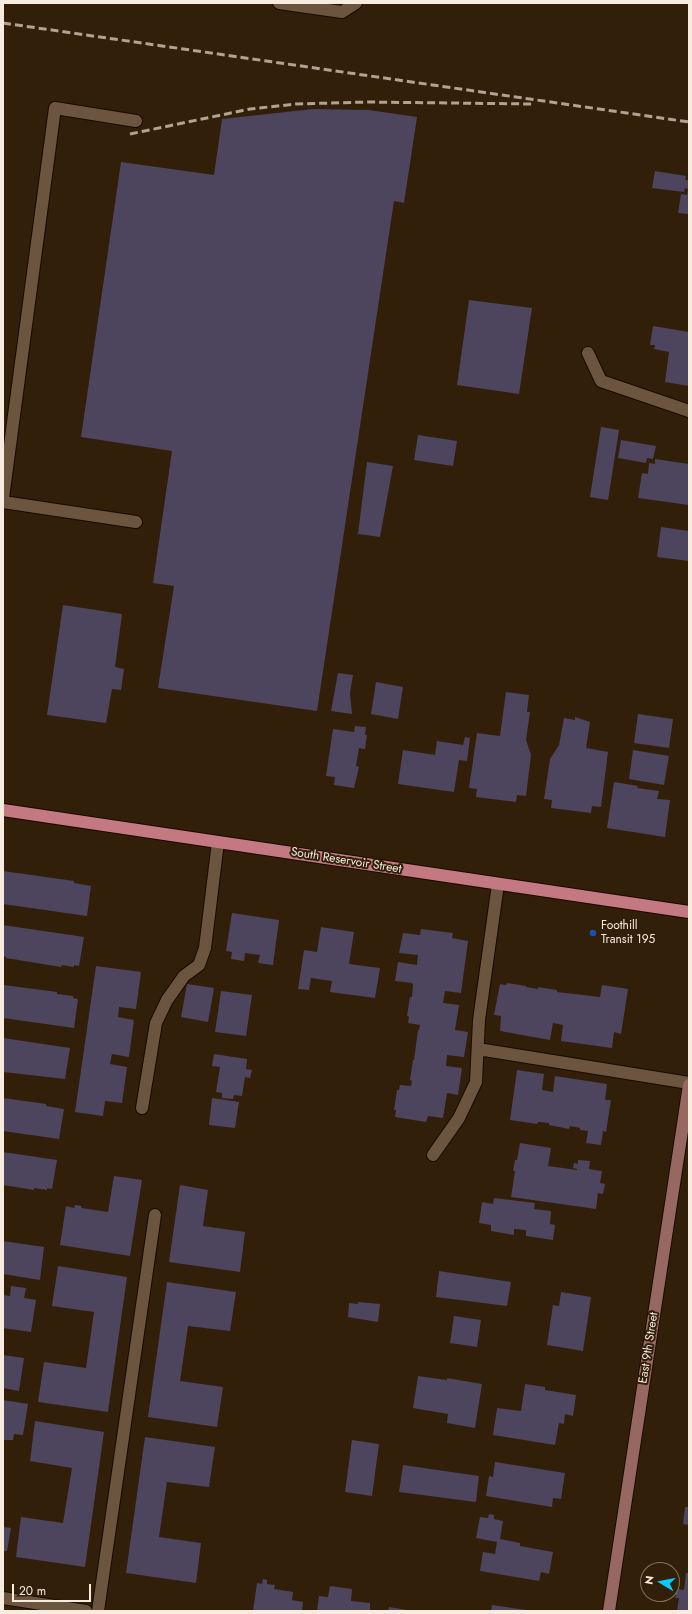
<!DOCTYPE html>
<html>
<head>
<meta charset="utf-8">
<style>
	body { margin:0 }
	#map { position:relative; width:692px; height:1614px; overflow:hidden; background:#321f0a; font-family:Jost,sans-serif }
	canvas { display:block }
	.frame { position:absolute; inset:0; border:4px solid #f8ecdf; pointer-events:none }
	.north { position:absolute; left:640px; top:1562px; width:40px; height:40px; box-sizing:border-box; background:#321f0a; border:1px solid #81715f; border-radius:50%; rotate:280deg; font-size:11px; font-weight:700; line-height:16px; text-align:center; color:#f8ecdf }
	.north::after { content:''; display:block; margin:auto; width:14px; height:18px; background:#07cbf9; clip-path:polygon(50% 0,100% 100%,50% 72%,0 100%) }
	.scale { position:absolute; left:12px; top:1584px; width:79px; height:18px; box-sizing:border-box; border:2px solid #f8ecdf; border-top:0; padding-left:5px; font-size:12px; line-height:14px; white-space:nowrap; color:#f8ecdf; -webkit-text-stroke:3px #321f0a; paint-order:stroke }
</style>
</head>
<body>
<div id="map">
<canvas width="692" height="1614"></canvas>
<div class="frame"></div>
<div class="north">N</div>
<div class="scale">20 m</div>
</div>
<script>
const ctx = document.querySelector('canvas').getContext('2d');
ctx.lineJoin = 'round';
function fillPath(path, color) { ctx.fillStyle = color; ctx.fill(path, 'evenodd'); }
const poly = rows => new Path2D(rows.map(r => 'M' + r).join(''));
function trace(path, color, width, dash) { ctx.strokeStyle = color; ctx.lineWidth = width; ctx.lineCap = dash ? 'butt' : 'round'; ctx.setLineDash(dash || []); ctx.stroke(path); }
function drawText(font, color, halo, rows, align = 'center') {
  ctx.font = font + ' Jost,sans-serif'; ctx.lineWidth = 4; ctx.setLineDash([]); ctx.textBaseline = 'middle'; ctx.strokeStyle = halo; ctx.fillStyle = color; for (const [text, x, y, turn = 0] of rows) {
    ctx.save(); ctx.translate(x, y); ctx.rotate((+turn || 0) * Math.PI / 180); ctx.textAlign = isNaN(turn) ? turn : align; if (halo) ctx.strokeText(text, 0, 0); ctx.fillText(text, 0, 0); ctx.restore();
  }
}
fillPath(poly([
	[313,109,369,110,417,117,404,203,394,201,317,711,158,688,174,586,153,583,172,451,81,437,121,162,214,175,222,119],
	[655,171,686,176,685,180,689,180,689,214,678,213,681,194,687,195,688,189,685,188,684,192,652,188],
	[469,300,532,308,519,394,457,385],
	[653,326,689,332,689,386,665,382,669,352,654,349,655,345,650,345],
	[601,427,619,430,608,500,590,497],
	[418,435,457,441,453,466,414,460],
	[621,440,656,446,653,459,647,458,646,463,618,458],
	[655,459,689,464,689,505,638,498,642,473,648,474,649,463,655,464],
	[367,462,393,466,380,537,358,534],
	[661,527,689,531,689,561,657,557],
	[63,605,122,614,115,667,124,669,121,690,112,689,106,723,47,715],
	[338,673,353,675,350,693,352,714,331,711],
	[376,682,403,687,398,719,371,714],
	[506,692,529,695,527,712,530,712,526,740,531,755,526,796,517,795,516,802,476,797,477,789,469,788,477,733,500,736],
	[638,714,673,719,669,748,634,743],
	[575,717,590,722,586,748,608,752,601,807,592,806,591,813,551,808,552,800,544,799,550,759,559,745,564,718,575,720],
	[355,726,366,727,365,735,367,735,365,749,359,748,356,766,359,767,354,788,334,785,335,777,326,776,333,729,354,732],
	[465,737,470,738,467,761,459,760,454,792,398,784,403,750,435,755,437,741,463,745],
	[633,750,669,756,664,785,629,779],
	[614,782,638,786,637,788,659,791,657,799,670,800,665,837,607,828],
	[3,871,74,881,74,883,91,886,87,916,3,904],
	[232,913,279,920,273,965,258,963,260,955,245,953,244,961,231,959,232,952,226,951],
	[3,925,84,937,79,966,74,965,74,967,62,965,61,967,6,958,6,957,3,956],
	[321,927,354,932,349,964,380,968,375,998,330,992,332,981,311,978,309,990,298,989,304,950,317,952],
	[421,929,453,933,452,938,468,941,461,993,445,991,443,1003,459,1005,455,1030,468,1032,464,1057,447,1055,446,1066,462,1068,458,1095,447,1093,443,1118,428,1116,426,1122,395,1117,396,1110,394,1110,397,1090,399,1090,400,1085,411,1086,412,1081,410,1080,413,1060,414,1060,418,1030,419,1030,420,1025,408,1023,409,1017,407,1016,410,997,412,997,413,985,412,983,395,981,398,962,417,965,418,955,399,953,403,933,420,935],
	[96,966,141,972,136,1009,119,1007,118,1017,134,1020,129,1057,112,1054,110,1064,127,1067,122,1103,105,1101,103,1116,75,1112],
	[507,983,526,986,526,987,538,989,538,987,557,990,557,992,600,997,602,985,628,989,621,1034,614,1032,612,1048,561,1041,563,1025,553,1023,550,1040,500,1031,501,1016,494,1015,500,984,506,985],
	[187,984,214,988,208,1022,181,1017],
	[4,985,57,992,57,994,73,996,73,998,78,999,74,1028,3,1018],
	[221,991,252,995,246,1036,215,1032],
	[3,1038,70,1048,65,1079,3,1072],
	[214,1054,247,1059,246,1069,252,1070,250,1078,245,1077,242,1096,234,1095,233,1099,222,1098,222,1093,216,1092,220,1067,212,1066],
	[517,1070,544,1074,542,1090,553,1092,555,1076,607,1084,605,1100,611,1100,606,1132,603,1131,601,1145,586,1143,588,1131,580,1130,580,1128,570,1126,569,1129,549,1125,549,1123,538,1122,537,1124,510,1120],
	[3,1098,46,1104,46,1106,64,1109,59,1139,3,1131],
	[212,1098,239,1102,235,1128,209,1125],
	[520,1143,551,1148,548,1166,577,1170,577,1169,573,1168,574,1163,578,1164,578,1160,590,1161,589,1169,602,1171,600,1183,605,1184,603,1194,598,1193,596,1209,511,1197,515,1171,513,1171,515,1160,517,1160],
	[3,1152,57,1160,52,1189,47,1188,47,1190,34,1188,34,1190,3,1185],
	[114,1176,142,1180,130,1256,60,1245,66,1206,74,1208,75,1205,82,1206,81,1208,108,1212],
	[180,1185,208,1190,203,1226,245,1232,240,1272,169,1262],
	[494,1198,535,1203,534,1209,551,1211,550,1224,555,1225,553,1240,526,1236,526,1230,514,1229,514,1235,491,1231,491,1225,479,1223,482,1202,493,1204],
	[3,1241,44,1247,40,1280,3,1274],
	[58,1266,127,1277,108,1412,38,1402,44,1362,86,1368,94,1312,52,1306],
	[439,1271,511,1282,507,1306,436,1297],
	[167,1282,236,1292,230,1331,188,1326,180,1381,223,1387,217,1427,148,1417],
	[11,1286,26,1288,24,1298,36,1300,31,1332,3,1328,3,1295,10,1296],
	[561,1292,591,1297,583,1351,547,1345,553,1305,559,1306],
	[358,1302,380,1304,378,1322,348,1317,349,1303,358,1304],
	[454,1316,481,1320,477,1347,450,1343],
	[3,1355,24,1358,19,1391,3,1388],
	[418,1376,447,1380,447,1378,482,1384,475,1428,447,1423,448,1414,413,1408],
	[525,1384,545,1387,545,1390,576,1395,573,1416,565,1414,564,1424,559,1423,555,1445,493,1435,497,1408,521,1411],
	[3,1400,28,1404,23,1435,14,1434,13,1440,3,1440],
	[35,1421,104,1432,85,1567,16,1557,21,1517,63,1523,72,1468,30,1461],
	[145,1437,215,1447,209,1487,167,1482,159,1537,201,1543,196,1583,126,1573],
	[352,1440,379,1444,372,1496,345,1492],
	[495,1462,565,1473,561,1499,553,1498,552,1507,486,1496,489,1476,493,1477],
	[403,1465,479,1476,476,1502,399,1492],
	[685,1507,689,1507,689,1525,683,1524],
	[489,1514,494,1515,494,1519,503,1521,500,1539,520,1543,520,1546,553,1552,549,1574,541,1572,539,1581,480,1571,483,1552,495,1554,497,1542,476,1538,480,1517,488,1518],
	[3,1527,11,1528,7,1551,3,1551],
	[686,1573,689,1573,689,1611,677,1611,679,1598,675,1598,677,1589,684,1590],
	[263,1579,267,1580,267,1584,275,1585,274,1589,293,1592,292,1600,303,1602,302,1611,253,1611,257,1583,262,1584],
	[330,1586,352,1589,351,1601,370,1603,370,1611,317,1611,319,1596,328,1597],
	[492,1605,526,1610,526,1611,491,1611],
	[389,1607,406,1610,406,1611,388,1611]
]), '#4d445e');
const lane = poly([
	[279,3,342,12,356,3],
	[588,353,601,381,689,411],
	[3,498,55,108,136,121],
	[3,502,136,522],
	[478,1049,689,1083],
	[142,1108,156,1023,167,1000,184,976,199,965,205,948,218,842],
	[433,1155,459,1118,476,1082,479,1020,498,884],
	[98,1611,155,1215]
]);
const street = poly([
	[3,1598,86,1611]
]);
const secondary = poly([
	[609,1611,689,1085]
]);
const primary = poly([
	[3,810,689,912]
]);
trace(lane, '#190800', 14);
trace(street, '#190800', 14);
trace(secondary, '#190800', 14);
trace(primary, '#190800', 14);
trace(lane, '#6b553f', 12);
trace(street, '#6b553f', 12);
trace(secondary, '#976761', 12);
trace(primary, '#c47982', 12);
trace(poly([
	[3,23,689,122],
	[130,134,250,109,296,104,368,102,533,104]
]), '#b1a292', 3, [8, 4]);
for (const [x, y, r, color] of [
	[593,933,4,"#1a4fb4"]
]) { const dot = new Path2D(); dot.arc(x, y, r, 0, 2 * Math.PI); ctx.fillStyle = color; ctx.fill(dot); trace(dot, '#321f0a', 1.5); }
drawText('12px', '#f8ecdf', '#321f0a', [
	["South Reservoir Street",346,861,9],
	["East 9th Street",649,1348,-81]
]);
drawText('12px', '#f8ecdf', '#321f0a', [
	["Foothill",601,926],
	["Transit 195",601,940]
], 'left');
</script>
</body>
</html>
